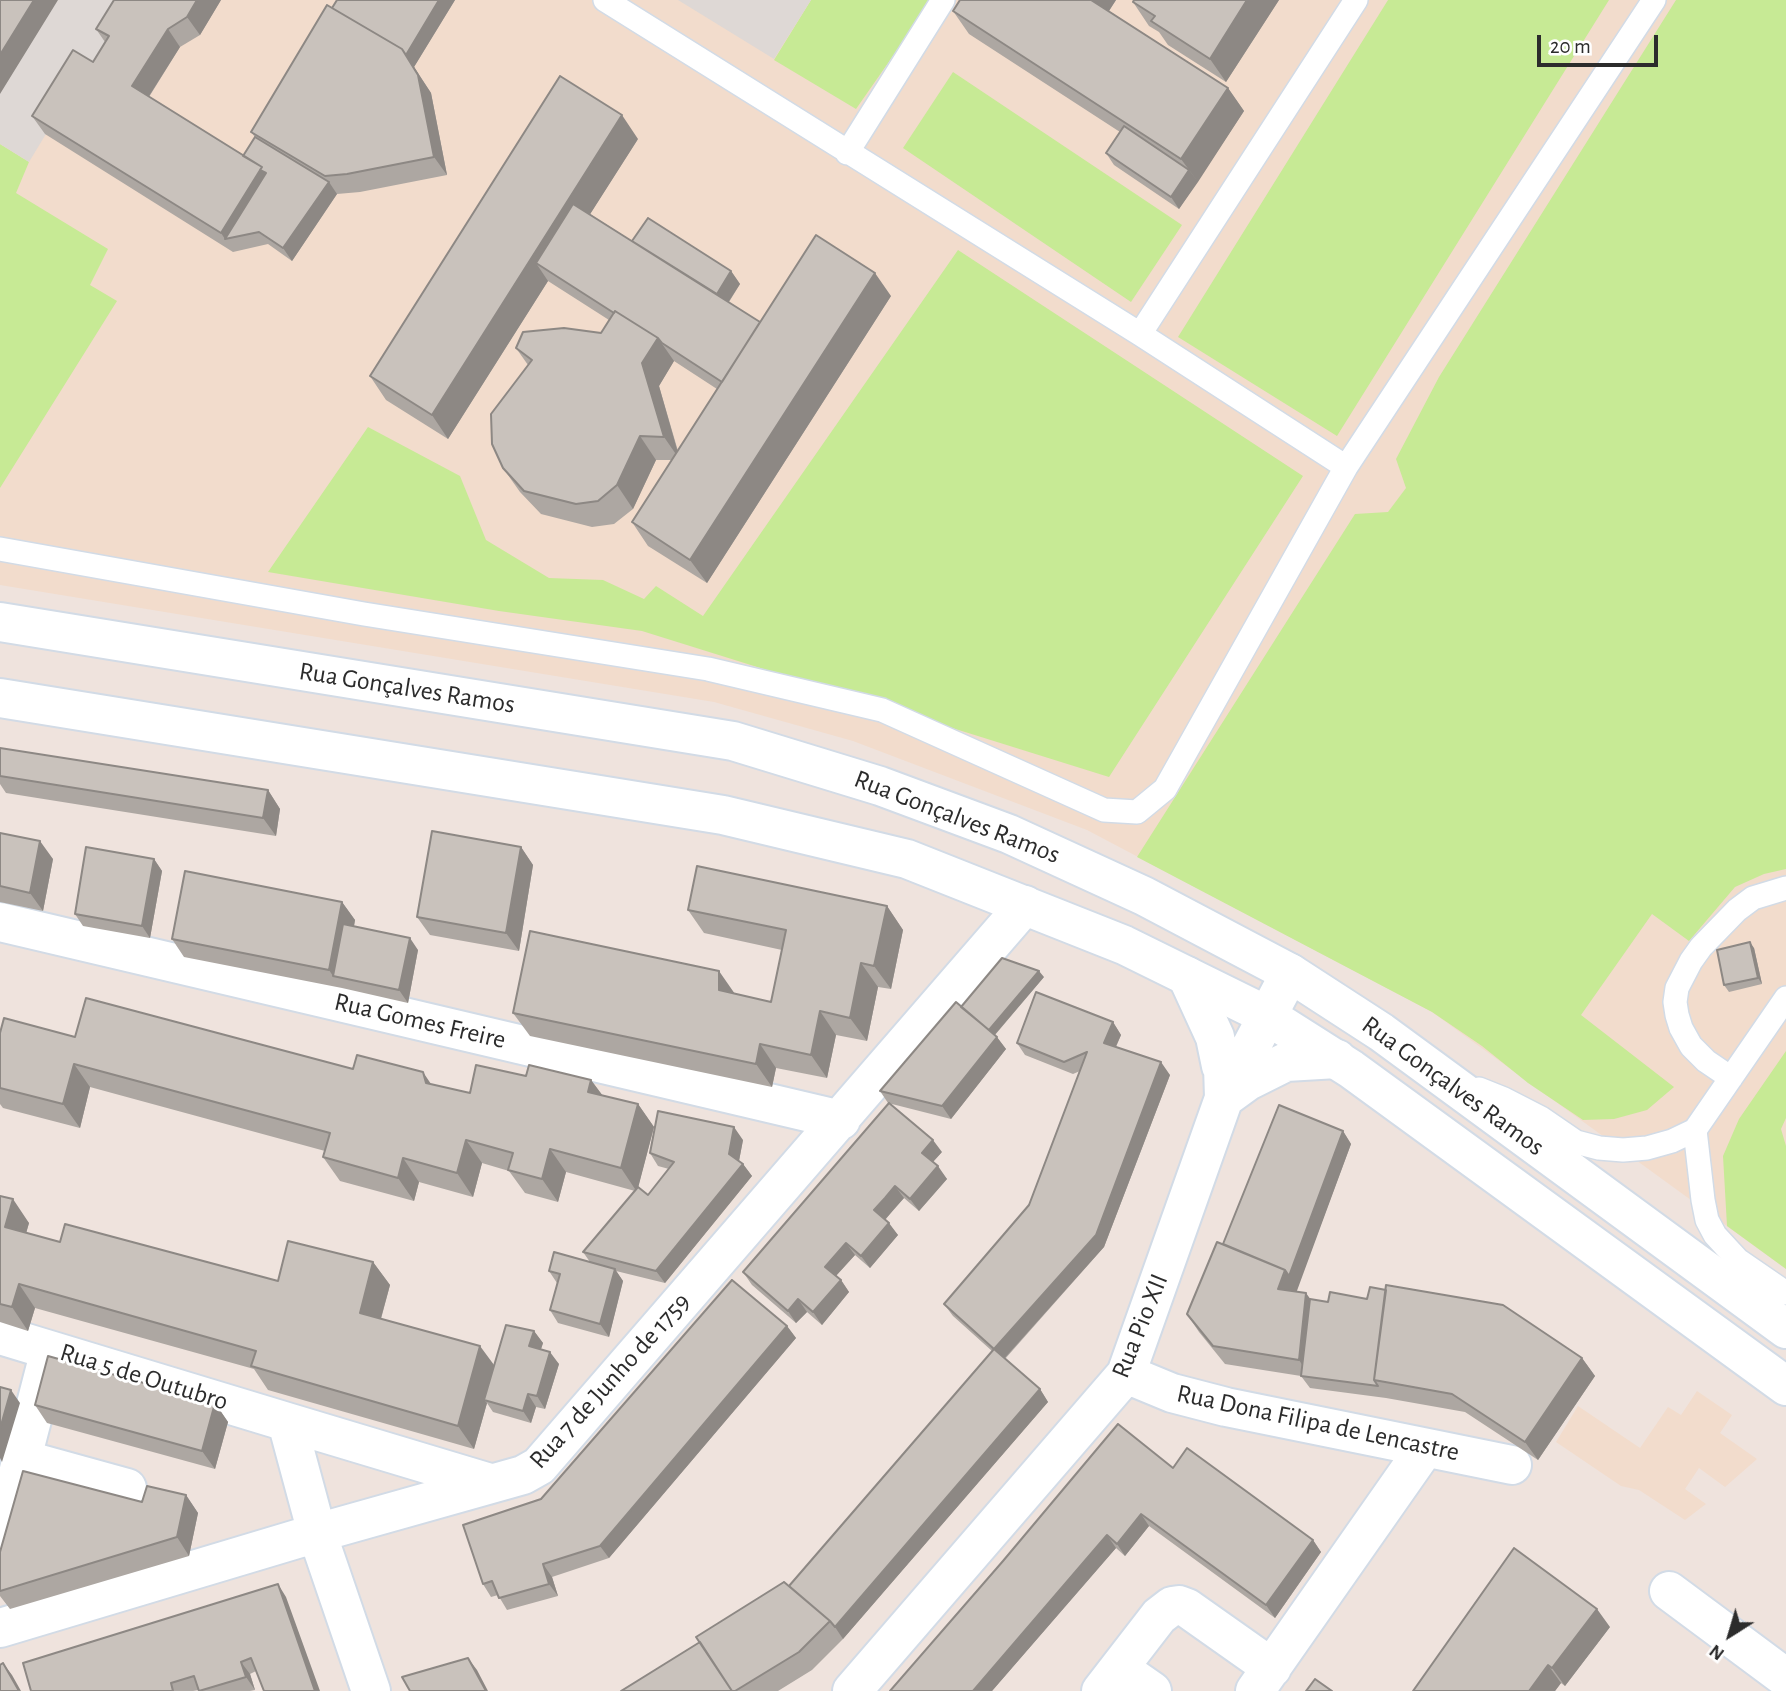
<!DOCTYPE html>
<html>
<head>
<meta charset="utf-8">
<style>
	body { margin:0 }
	#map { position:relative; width:1786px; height:1691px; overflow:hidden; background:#efe3dd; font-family:"Alegreya Sans",sans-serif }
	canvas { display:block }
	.north { position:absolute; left:1695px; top:1600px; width:70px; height:70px; -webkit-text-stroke:5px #fff; paint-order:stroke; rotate:217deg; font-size:19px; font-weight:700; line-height:28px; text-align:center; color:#2c2c2c }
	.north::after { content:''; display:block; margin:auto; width:24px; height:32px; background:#2c2c2c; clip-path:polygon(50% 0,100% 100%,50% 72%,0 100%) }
	.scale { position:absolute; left:1537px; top:35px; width:121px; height:32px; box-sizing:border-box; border:4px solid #2c2c2c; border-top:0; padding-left:9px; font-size:21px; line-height:24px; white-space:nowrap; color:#2c2c2c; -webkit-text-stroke:5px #fff; paint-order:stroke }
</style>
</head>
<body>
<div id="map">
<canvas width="1786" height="1691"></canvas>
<div class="north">N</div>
<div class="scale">20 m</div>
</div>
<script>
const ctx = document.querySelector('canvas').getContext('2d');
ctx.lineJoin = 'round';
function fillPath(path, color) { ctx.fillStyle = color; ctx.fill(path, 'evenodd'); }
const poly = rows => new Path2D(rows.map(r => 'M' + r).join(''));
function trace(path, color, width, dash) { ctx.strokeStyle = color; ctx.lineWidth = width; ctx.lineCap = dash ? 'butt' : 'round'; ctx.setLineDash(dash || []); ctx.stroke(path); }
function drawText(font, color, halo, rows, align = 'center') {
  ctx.font = font + ' "Alegreya Sans",sans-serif'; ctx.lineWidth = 6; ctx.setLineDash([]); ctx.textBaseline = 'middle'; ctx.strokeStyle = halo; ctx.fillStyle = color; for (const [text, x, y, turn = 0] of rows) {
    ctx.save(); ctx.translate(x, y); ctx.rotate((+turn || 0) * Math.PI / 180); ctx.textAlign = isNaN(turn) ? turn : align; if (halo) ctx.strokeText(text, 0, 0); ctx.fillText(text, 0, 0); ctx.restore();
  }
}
fillPath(poly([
	[0,0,1786,0,1786,1269,1432,1012,1087,830,853,741,714,702,0,585],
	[1697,1391,1732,1415,1720,1433,1757,1459,1725,1487,1699,1468,1685,1489,1706,1504,1685,1520,1639,1490,1621,1486,1556,1442,1578,1406,1640,1448,1668,1407,1681,1415]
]), '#f2dccc');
fillPath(poly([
	[811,0,932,0,856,109,774,60],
	[1388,0,1609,0,1337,436,1178,337],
	[1676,0,1786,0,1786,869,1764,874,1735,887,1689,941,1652,914,1581,1015,1674,1087,1647,1110,1614,1119,1583,1120,1528,1083,1482,1046,1432,1012,1137,857,1355,514,1388,512,1406,488,1396,459,1439,377],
	[953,72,1182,225,1131,302,903,148],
	[0,144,29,162,16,193,108,249,90,285,117,301,0,488],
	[958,250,1303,476,1109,777,642,631,499,611,268,572,368,427,460,476,486,540,549,578,603,580,644,599,656,586,703,616],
	[1786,1051,1786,1118,1781,1129,1786,1146,1786,1269,1727,1226,1723,1156,1739,1119]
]), '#c7ea95');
fillPath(poly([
	[57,0,138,0,109,47,86,68,29,162,0,144,0,93],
	[678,0,811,0,774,59]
]), '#ded8d5');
const service = poly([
	[605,0,1140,334,1346,467,1654,0],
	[847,153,943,0],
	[1140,334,1356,0],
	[0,549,364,614,708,669,882,710,1104,810,1137,812,1165,789,1346,467],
	[1731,1078,1706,1061,1691,1046,1681,1028,1677,1015,1675,1002,1677,988,1691,961,1701,947,1737,910,1753,898,1786,888],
	[1479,1089,1504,1099,1541,1118,1576,1142,1599,1148,1623,1150,1647,1148,1672,1141,1695,1130,1703,1200,1707,1220,1715,1235,1738,1260,1786,1293],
	[1695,1130,1786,998]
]);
const minor = poly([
	[0,922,841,1120],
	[1187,976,1215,1037,1221,1066,1223,1066,1224,1098],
	[1226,1097,1248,1081,1286,1062,1337,1059],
	[0,1335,287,1422,317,1533,371,1691],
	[1126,1374,1172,1393,1226,1407,1512,1465],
	[287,1422,490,1483],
	[22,1459,127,1488],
	[0,1543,49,1354],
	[1669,1591,1786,1678],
	[0,1628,317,1533,523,1475,539,1466,1025,905],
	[1119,1668,1152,1691],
	[852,1691,1126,1374,1224,1098,1290,973],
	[1101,1691,1159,1616,1172,1606,1179,1605,1187,1608,1272,1668],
	[1255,1691,1425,1448]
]);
const secondary = poly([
	[0,622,733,741,880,786,1009,834,1144,896,1290,973,1381,1032,1786,1329],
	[0,698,723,815,907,859,1124,945,1266,1015,1351,1069,1786,1386]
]);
trace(service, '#d2dbe6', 26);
trace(minor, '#d2dbe6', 42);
trace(secondary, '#d2dbe6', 42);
trace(service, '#fff', 23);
trace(minor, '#fff', 38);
trace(secondary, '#fff', 38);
fillPath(poly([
	[221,0,200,35,180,47,149,97,243,156,255,137,251,132,337,0,455,0,414,67,431,93,447,175,360,192,337,194,292,261,268,244,233,252,45,134,32,116,93,62,105,42,96,29],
	[960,0,1116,0,1109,11,1228,88,1244,111,1179,209,1114,165,1106,153,1120,132,969,34,953,11],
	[1134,0,1279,0,1226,82,1168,45,1159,32,1149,26,1133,2],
	[638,139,590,214,632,241,731,271,740,284,729,302,760,322,891,296,707,583,648,546,632,522,672,460,656,460,633,509,614,524,592,527,541,514,520,492,503,468,528,365,516,348,601,333,609,320,548,281,448,439,386,400,370,376],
	[674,361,717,389,678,451,659,386],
	[0,776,268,790,280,809,276,836,6,793,0,784],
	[0,833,53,859,43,911,0,902],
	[521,847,533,865,519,951,430,935,417,917],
	[154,859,162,871,150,938,83,926,75,914],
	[342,902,355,920,354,927,418,950,408,1003,342,988,184,957,172,939],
	[887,906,903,930,891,989,878,987,867,1041,836,1035,827,1078,776,1068,772,1087,530,1036,513,1013,735,994,771,1002,782,950,704,933,688,910],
	[1754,948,1762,984,1729,992,1724,985],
	[1044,977,995,1035,1006,1049,951,1119,888,1103,880,1091,961,1007],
	[1113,1022,1121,1035,1116,1047,1170,1075,1104,1247,1005,1359,1040,1389,1048,1402,843,1639,812,1670,778,1691,621,1691,789,1586,992,1351,953,1316,944,1304,1029,1205,1080,1071,1073,1074,1025,1055,1017,1043],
	[0,1033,75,1037,353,1069,431,1084,470,1093,526,1076,591,1080,603,1096,638,1104,654,1127,638,1187,648,1195,669,1169,658,1166,650,1153,743,1140,739,1161,743,1164,752,1176,665,1283,616,1271,623,1281,609,1337,558,1323,550,1310,557,1283,549,1271,590,1262,583,1252,635,1191,566,1172,558,1202,525,1193,509,1171,482,1163,473,1197,419,1182,414,1201,340,1181,323,1157,325,1151,90,1087,80,1128,3,1108,0,1104],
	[1343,1131,1351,1144,1296,1291,1310,1299,1582,1358,1595,1376,1538,1460,1465,1412,1386,1398,1310,1388,1301,1376,1225,1364,1199,1332,1187,1314,1223,1244],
	[942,1152,933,1162,947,1179,919,1211,904,1198,893,1210,885,1220,898,1235,870,1268,855,1255,836,1276,841,1280,849,1292,822,1325,807,1312,796,1323,752,1285,743,1272],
	[0,1196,29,1223,26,1233,60,1242,278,1281,373,1262,390,1285,381,1319,494,1366,534,1331,543,1343,541,1349,559,1364,545,1409,536,1407,531,1423,493,1412,487,1403,474,1449,268,1390,254,1369,35,1308,28,1331,0,1322],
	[787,1326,796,1338,609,1558,552,1577,558,1596,507,1610,498,1595,491,1597,483,1584,541,1499],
	[215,1403,228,1422,215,1469,47,1423,35,1405],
	[1173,1468,1313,1540,1321,1552,1275,1618,1149,1526,1125,1556,1116,1548,992,1691,890,1691],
	[186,1495,198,1513,189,1556,10,1609,0,1596,0,1552,142,1502],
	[286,1597,256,1671,250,1674,255,1690,250,1691,199,1691,199,1690,193,1691,31,1691],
	[1610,1627,1565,1686,1561,1683,1555,1691,1413,1691]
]), '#ada7a2');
fillPath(poly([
	[34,0,58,0,0,94,0,55],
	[197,0,221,0,200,35,187,17],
	[439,0,455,0,414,67,431,93,447,175,434,157,402,49],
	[1089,0,1116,0,1103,20],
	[1247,0,1279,0,1226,82,1210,59],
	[168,29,180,47,144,104,132,86],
	[1228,88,1244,111,1198,182,1181,159],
	[622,115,638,139,552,274,536,263,548,281,448,439,432,415],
	[262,167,274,185,225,239,221,233],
	[1189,170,1198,182,1179,209,1171,197],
	[329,182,337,194,292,261,283,248],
	[731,271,740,284,724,309,715,297],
	[875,273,891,296,707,583,690,560],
	[658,338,674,361,659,386,680,460,664,437,642,363],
	[640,436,656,460,633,509,617,485],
	[268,790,280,809,276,836,263,818],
	[40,841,53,859,43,911,30,893],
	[521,847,533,865,519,951,506,933],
	[154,859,162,871,150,938,142,926],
	[342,902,355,920,344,978,333,976,329,970],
	[887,906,903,930,891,989,874,966],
	[410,938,418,950,408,1003,399,990],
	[1750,942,1754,948,1762,984,1758,978],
	[861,963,878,987,867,1041,850,1018],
	[719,971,735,994,719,990],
	[1039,971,1044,977,992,1038,988,1032],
	[820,1011,836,1035,827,1078,811,1055],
	[1113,1022,1121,1035,1112,1055,1104,1043],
	[997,1037,1006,1049,951,1119,942,1106],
	[760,1044,776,1068,772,1087,756,1064],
	[1161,1062,1170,1075,1104,1247,1002,1361,994,1349],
	[74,1064,90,1087,80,1128,63,1104],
	[423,1072,439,1096,426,1083],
	[591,1080,608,1103,588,1092],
	[638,1104,654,1127,637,1192,621,1168],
	[734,1127,743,1140,738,1166,729,1154],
	[1343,1131,1351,1144,1291,1307,1278,1289],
	[466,1140,482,1163,473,1197,457,1173],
	[933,1140,942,1152,930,1165,922,1153],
	[550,1149,566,1172,558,1202,542,1179],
	[403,1158,419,1182,414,1201,398,1178],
	[743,1164,752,1176,665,1283,656,1271],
	[938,1166,947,1179,919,1211,910,1199],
	[895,1186,904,1198,883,1222,874,1210],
	[13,1199,29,1223,21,1251,5,1227],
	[889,1223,898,1235,870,1268,861,1256],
	[846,1243,855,1255,833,1279,825,1267],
	[373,1262,390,1285,376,1336,360,1313],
	[615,1269,623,1281,609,1337,600,1324],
	[841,1280,849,1292,822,1325,813,1312],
	[19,1284,35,1308,28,1331,12,1307],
	[1306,1293,1319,1311,1311,1378,1299,1360],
	[798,1299,807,1312,796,1323,788,1311],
	[787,1326,796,1338,609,1558,600,1546],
	[534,1331,543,1343,538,1358,529,1346],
	[480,1346,497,1369,484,1400,487,1403,474,1449,458,1426],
	[550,1352,559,1364,545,1409,537,1396],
	[1582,1358,1595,1376,1538,1460,1525,1442],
	[1040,1389,1048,1402,843,1639,835,1627],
	[11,1390,20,1403,2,1462,0,1458,0,1429],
	[528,1394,536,1407,531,1423,523,1411],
	[215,1403,228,1422,215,1469,202,1451],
	[186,1495,198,1513,189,1556,177,1537],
	[1141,1514,1149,1526,1125,1556,1117,1544],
	[1107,1535,1116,1548,992,1691,973,1691],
	[1313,1540,1321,1552,1275,1618,1266,1605],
	[543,1564,552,1577,558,1596,549,1584],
	[278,1584,286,1597,320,1691,315,1691],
	[1597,1609,1610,1627,1565,1686,1552,1668],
	[468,1658,477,1670,488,1691,486,1691],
	[241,1662,250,1674,255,1690,246,1677],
	[3,1663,12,1675,21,1691,19,1691],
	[1548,1665,1561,1683,1555,1691,1529,1691]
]), '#8d8884');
const building = poly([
	[0,0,34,0,0,55,0,0],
	[114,0,197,0,187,17,168,29,132,86,262,167,221,233,32,116,73,50,93,62,109,36,96,29,114,0],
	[337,0,439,0,406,55,402,49,332,8,337,0],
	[960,0,1091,0,1228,88,1181,159,953,11,960,0],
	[1134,0,1247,0,1210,59,1151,21,1155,16,1133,2,1134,0],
	[327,5,402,49,418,75,434,157,347,174,325,176,251,132,327,5],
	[560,76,622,115,432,415,370,376,560,76],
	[1124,126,1189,170,1171,197,1106,153,1124,126],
	[255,137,329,182,283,248,259,232,225,239,266,173,260,170,262,167,243,156,255,137],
	[573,204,760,322,722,382,662,343,658,338,615,311,614,313,536,263,573,204],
	[648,218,731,271,717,294,632,241,648,218],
	[816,235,875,273,690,560,632,522,816,235],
	[615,311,658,338,642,363,664,437,640,436,617,485,598,501,576,504,524,491,503,468,492,444,491,414,532,360,516,348,523,332,564,328,601,333,615,311],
	[0,748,268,790,263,818,0,776,0,748],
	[432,831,521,847,506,933,417,917,432,831],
	[0,833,40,841,30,893,0,886,0,833],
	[86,847,154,859,142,926,75,914,86,847],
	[697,866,887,906,874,966,861,963,850,1018,820,1011,811,1055,760,1044,756,1064,513,1013,530,931,719,971,719,990,771,1002,786,930,688,910,697,866],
	[185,871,342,902,329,970,172,939,185,871],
	[343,924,410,938,399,990,333,976,343,924],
	[1750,942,1758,978,1724,985,1717,950,1750,942],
	[1002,958,1039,971,989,1030,961,1007,1002,958],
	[1036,992,1113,1022,1104,1043,1161,1062,1096,1235,994,1349,944,1304,1029,1205,1087,1052,1064,1062,1017,1043,1036,992],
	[86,998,353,1069,357,1055,423,1072,426,1083,470,1093,476,1065,526,1076,529,1065,591,1080,588,1092,638,1104,621,1168,550,1149,542,1179,508,1170,513,1153,466,1140,457,1173,403,1158,398,1178,323,1157,330,1133,74,1064,63,1104,0,1088,0,1033,4,1018,75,1037,86,998],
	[956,1002,997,1037,942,1106,880,1091,956,1002],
	[889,1103,933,1140,922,1153,938,1166,910,1199,895,1186,885,1198,874,1210,889,1223,861,1256,846,1243,825,1267,841,1280,813,1312,798,1299,788,1311,743,1272,889,1103],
	[1279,1105,1343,1131,1289,1276,1285,1270,1223,1244,1279,1105],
	[658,1111,734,1127,729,1154,743,1164,656,1271,583,1252,638,1187,648,1195,674,1162,650,1153,658,1111],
	[0,1196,13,1199,5,1227,60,1242,65,1224,278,1281,288,1241,373,1262,360,1313,480,1346,458,1426,251,1366,256,1351,19,1284,12,1307,0,1304,0,1196],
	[1217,1242,1285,1270,1278,1289,1306,1293,1299,1360,1213,1346,1187,1314,1217,1242],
	[554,1252,615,1269,600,1324,550,1310,560,1274,549,1271,554,1252],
	[732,1280,787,1326,600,1546,543,1564,549,1584,499,1598,492,1581,483,1584,463,1525,541,1499,732,1280],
	[1386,1285,1503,1305,1582,1358,1525,1442,1452,1394,1374,1380,1386,1285],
	[1370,1287,1386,1290,1374,1380,1378,1386,1301,1376,1310,1299,1328,1302,1330,1292,1367,1299,1370,1287],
	[506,1325,534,1331,529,1346,550,1352,537,1396,528,1394,523,1411,484,1400,506,1325],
	[994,1349,1040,1389,835,1627,830,1621,789,1586,994,1349],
	[48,1356,215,1403,202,1451,35,1405,48,1356],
	[0,1387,11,1390,0,1429,0,1387],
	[1118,1424,1173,1468,1187,1448,1313,1540,1266,1605,1141,1514,1117,1544,1107,1535,973,1691,890,1691,1003,1561,1118,1424],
	[23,1471,142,1502,147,1486,186,1495,177,1537,0,1591,0,1552,23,1471],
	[1514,1548,1597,1609,1552,1668,1548,1665,1529,1691,1413,1691,1514,1548],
	[784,1582,830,1621,799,1652,735,1691,732,1691,696,1637,784,1582],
	[278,1584,315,1691,264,1691,251,1658,241,1662,246,1677,199,1691,194,1676,171,1683,173,1691,31,1691,23,1663,278,1584],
	[700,1642,732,1691,621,1691,700,1642],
	[468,1658,486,1691,410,1691,402,1677,468,1658],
	[3,1663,19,1691,0,1691,0,1665,3,1663],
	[1315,1679,1332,1691,1306,1691,1315,1679]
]);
fillPath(building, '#c9c2bc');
trace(building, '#8d8884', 2);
drawText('26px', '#2c2c2c', '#fff', [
	["Rua Gonçalves Ramos",407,688,9],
	["Rua Gonçalves Ramos",957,817,21],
	["Rua Gomes Freire",420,1021,13],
	["Rua Gonçalves Ramos",1453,1086,36],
	["Rua Pio XII",1140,1326,-68],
	["Rua 5 de Outubro",144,1377,17],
	["Rua 7 de Junho de 1759",610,1381,-48],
	["Rua Dona Filipa de Lencastre",1318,1423,12]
]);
</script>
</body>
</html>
